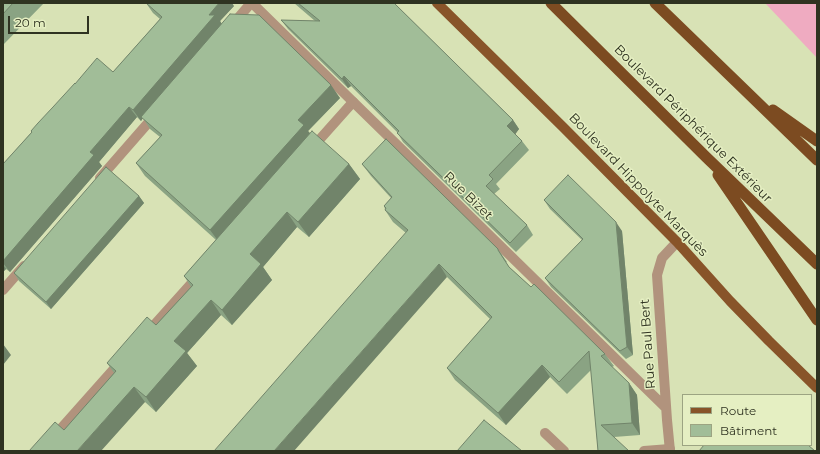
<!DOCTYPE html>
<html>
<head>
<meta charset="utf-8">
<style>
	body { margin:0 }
	#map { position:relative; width:820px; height:454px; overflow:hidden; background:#d8e2b5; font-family:Montserrat,sans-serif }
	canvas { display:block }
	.frame { position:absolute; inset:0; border:4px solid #2f3321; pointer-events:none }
	.legend { position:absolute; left:682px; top:394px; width:130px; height:52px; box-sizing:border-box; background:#e5efc2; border:1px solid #9ca482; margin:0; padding:5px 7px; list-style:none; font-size:12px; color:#2f3321 }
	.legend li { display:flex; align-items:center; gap:8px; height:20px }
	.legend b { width:20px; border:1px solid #9ca482 }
	.scale { position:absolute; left:8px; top:16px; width:81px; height:18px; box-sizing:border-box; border:2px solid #2f3321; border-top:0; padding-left:5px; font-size:12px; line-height:14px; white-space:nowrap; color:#2f3321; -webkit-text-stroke:3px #e5efc2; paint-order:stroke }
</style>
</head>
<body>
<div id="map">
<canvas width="820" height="454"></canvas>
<div class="frame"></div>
<ul class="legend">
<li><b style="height:5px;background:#885429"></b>Route</li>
<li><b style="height:11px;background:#a1bd98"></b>Bâtiment</li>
</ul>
<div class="scale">20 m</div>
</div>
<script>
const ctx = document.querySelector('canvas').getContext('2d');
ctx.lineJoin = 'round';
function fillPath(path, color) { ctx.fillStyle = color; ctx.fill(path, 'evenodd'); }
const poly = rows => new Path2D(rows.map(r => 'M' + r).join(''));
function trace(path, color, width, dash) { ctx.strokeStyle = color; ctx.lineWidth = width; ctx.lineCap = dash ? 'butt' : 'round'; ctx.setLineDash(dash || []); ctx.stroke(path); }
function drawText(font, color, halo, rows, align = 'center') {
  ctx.font = font + ' Montserrat,sans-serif'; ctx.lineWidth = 3; ctx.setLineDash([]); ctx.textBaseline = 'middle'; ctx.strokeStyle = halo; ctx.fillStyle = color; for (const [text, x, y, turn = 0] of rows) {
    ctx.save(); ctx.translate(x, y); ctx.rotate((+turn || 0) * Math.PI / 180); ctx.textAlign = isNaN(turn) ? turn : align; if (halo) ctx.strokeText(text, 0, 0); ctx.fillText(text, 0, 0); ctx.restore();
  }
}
fillPath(poly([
	[765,3,817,3,817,58]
]), '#efabc1');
trace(poly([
	[312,148,353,102],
	[147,333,199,275],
	[545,433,564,451],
	[41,451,121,361],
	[644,451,670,449]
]), '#b1937d', 10);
trace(poly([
	[252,3,666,408],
	[233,24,251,3],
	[100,178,155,115],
	[3,290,24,266],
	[670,451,667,420,657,275,662,258,677,242]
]), '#b1937d', 10);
trace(poly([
	[437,3,563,127,677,242,730,301,769,341,817,388]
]), '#885429', 10);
trace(poly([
	[551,3,706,157,817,264],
	[655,3,817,160],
	[773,110,817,141],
	[718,175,817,320]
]), '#7c4b21', 11);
fillPath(poly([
	[3,3,44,3,3,45],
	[146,3,234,6,220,21,222,24,340,98,308,131,310,133,349,164,360,179,309,237,297,227,263,267,272,280,232,325,221,315,187,353,197,366,156,412,145,402,64,430,114,373,107,363,156,325,191,287,184,276,216,240,145,176,136,163,160,137,150,129,143,118,141,121,137,117,99,162,102,166,10,272,6,269,3,272,3,164,75,84,113,72,160,19,153,13],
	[294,3,394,3,513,120,519,129,515,134,522,141,529,150,496,184,500,189,494,194,527,225,533,235,516,252,403,142,397,132,351,86,348,88,288,29,281,20,315,21],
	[362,164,498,249,507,262,506,262,509,267,531,287,605,354,614,366,612,367,629,383,637,395,640,435,614,437,598,451,591,370,567,394,550,377,506,425,455,380,447,368,490,319,447,277,406,233,393,222,385,210,385,209,384,206,391,198,371,176],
	[139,196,144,203,51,309,19,281,14,273],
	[544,200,622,231,633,355,626,359,551,287,545,278,582,240,550,209]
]), '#8aa383');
fillPath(poly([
	[219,3,232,3,234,6,220,21,223,26,141,117,143,118,141,121,133,110,209,15],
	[344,76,351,86,348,88,342,79],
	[331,85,340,98,308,131,313,137,219,242,210,230,298,120],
	[129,107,137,117,99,162,102,166,10,272,3,263,3,261,90,152],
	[513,120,519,129,514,136,507,126],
	[349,164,360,179,309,237,298,222],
	[139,196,144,203,51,309,46,302],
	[287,212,297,227,263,267,272,280,232,325,222,310,250,254],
	[616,222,622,231,633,355,627,347],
	[439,264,447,277,294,451,274,451],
	[3,265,6,269,3,272],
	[211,300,221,315,187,353,197,366,156,412,146,397,174,341],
	[3,344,11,355,3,365],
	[542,365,550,377,506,425,498,413],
	[629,383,637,395,640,435,632,423],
	[134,387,145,402,101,451,77,451]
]), '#71846a');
const building = poly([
	[3,3,13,3,3,14,3,3],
	[146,3,219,3,209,15,215,15,133,110,129,107,90,152,94,155,3,261,3,164,32,132,31,131,38,123,53,107,75,83,75,84,97,58,113,72,162,17,146,3],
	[298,3,394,3,513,120,507,126,522,141,489,175,493,179,486,186,527,225,510,243,397,133,399,131,344,76,342,79,281,20,320,21,298,3],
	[230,14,259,15,331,85,298,120,304,125,210,230,136,163,162,135,141,117,230,14],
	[312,131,349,164,298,222,287,212,250,254,261,264,222,310,211,300,174,341,186,351,146,397,134,387,77,451,29,451,55,422,64,430,116,371,107,363,147,317,156,325,193,285,184,276,312,131],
	[386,139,498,249,498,250,509,267,531,287,534,284,605,354,601,356,629,383,632,423,601,425,629,451,598,451,589,351,559,382,542,365,498,413,447,368,492,317,439,264,274,451,214,451,408,230,385,210,386,208,384,206,392,197,362,164,386,139],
	[106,167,139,196,46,302,14,273,106,167],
	[568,175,616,222,627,347,620,351,545,278,583,239,544,200,568,175],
	[484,420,522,451,457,451,484,420],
	[704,445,808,445,815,451,699,451,704,445]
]);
fillPath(building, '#a1bd98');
trace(building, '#71846a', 1);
drawText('13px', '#2f3321', '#e5efc2', [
	["Boulevard Périphérique Extérieur",693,124,45],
	["Boulevard Hippolyte Marquès",638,185,46],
	["Rue Bizet",468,196,44],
	["Rue Paul Bert",648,344,-94]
]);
</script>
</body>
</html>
